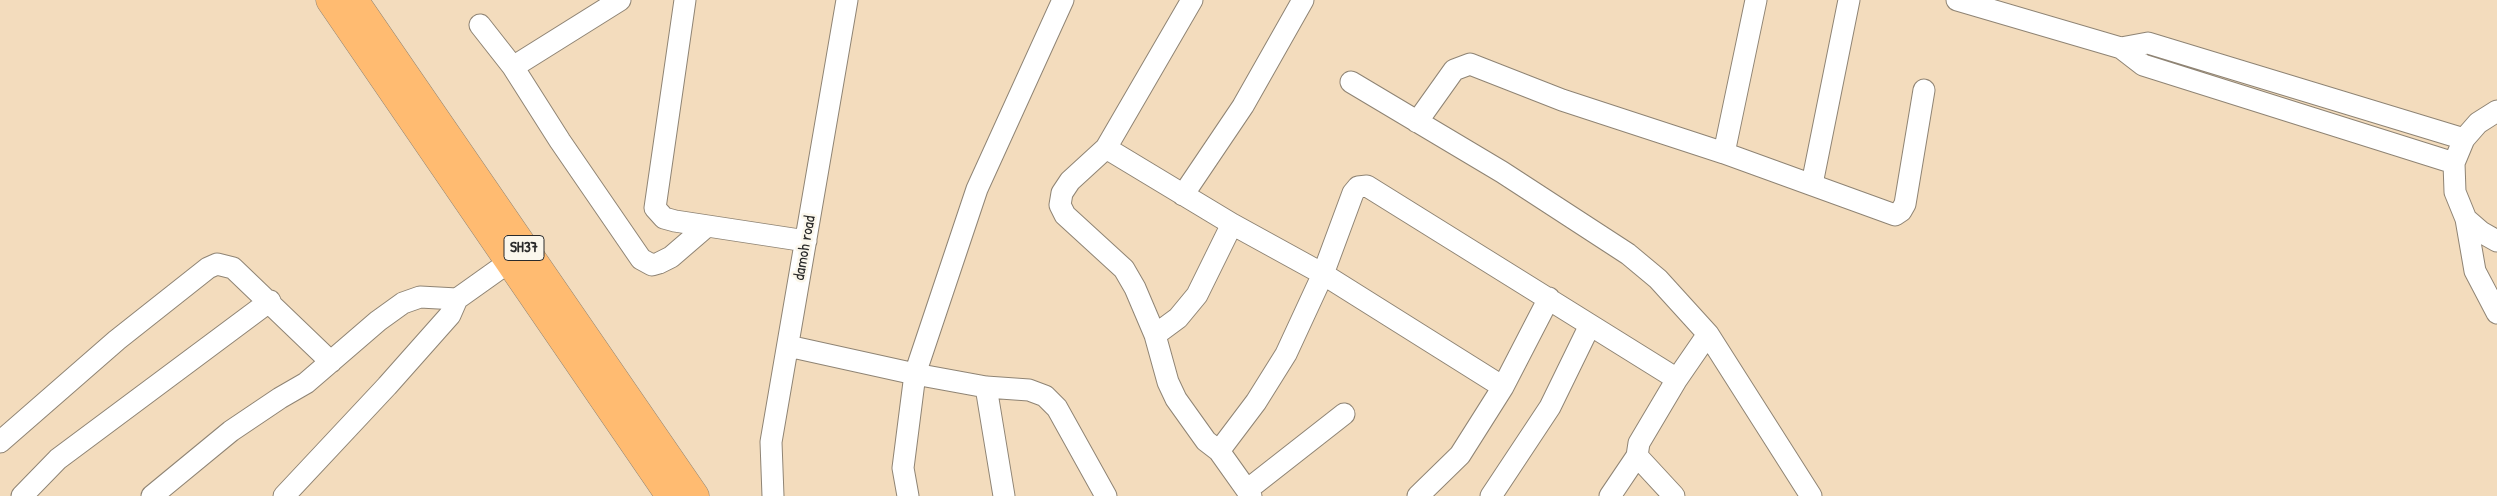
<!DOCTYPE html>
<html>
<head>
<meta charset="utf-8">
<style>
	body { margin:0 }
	canvas { display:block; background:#f3dcbd }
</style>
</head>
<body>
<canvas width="2497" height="496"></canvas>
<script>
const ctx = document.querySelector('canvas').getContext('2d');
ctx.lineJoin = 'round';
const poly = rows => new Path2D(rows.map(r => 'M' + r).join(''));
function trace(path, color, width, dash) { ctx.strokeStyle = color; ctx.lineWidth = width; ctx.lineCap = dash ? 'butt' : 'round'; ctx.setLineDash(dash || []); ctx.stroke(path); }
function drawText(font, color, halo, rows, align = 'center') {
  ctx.font = font + ' "Patrick Hand",sans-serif'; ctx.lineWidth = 5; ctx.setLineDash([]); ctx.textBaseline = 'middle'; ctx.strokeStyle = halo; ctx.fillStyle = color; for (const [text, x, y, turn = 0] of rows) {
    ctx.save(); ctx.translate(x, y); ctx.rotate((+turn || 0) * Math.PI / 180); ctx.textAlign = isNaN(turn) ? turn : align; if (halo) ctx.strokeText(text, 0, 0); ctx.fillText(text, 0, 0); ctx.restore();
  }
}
const minor = poly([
	[685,0,655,208,664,218,675,221,806,241],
	[1192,0,1106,148,1070,181,1062,193,1060,205,1065,215,1124,269,1135,288,1155,335,1168,382,1176,399,1206,441,1219,451,1251,496],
	[1957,0,2121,48,2143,65,2454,163],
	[480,25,513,67,560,141,641,259,652,265,659,263,671,257,707,226],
	[2121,48,2148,43,2464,139],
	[513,67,620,0],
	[1351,82,1502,172,1628,254,1658,279,1708,334,1811,496],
	[2497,111,2478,123,2464,139,2454,163,2455,192,2466,219,2481,232,2497,241],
	[1417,122,1454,70,1470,64,1562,100,1724,153,1895,215,1901,211,1905,204,1924,90],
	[1106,148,1232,224,1323,274,1503,387],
	[1724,153,1756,0],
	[1812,184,1849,0],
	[1183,195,1243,106,1303,0],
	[2466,219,2475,271,2497,313],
	[1155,335,1178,318,1197,295,1232,224],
	[788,346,915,374,986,387,1029,390,1045,396,1057,408,1106,496],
	[986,387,1004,496],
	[0,442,117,340,208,268,217,264,233,268,331,362],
	[1219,451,1256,402,1286,354,1323,274,1353,193,1358,187,1367,186,1677,379],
	[1637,456,1674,496],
	[1247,490,1344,414],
	[22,496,58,459,270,301],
	[152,496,231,431,280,398,306,383,378,321,403,303,420,297,457,299],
	[284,496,387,386,450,315,457,299,509,262],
	[773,496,771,442,847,0],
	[908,496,903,468,915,374,977,189,1063,0],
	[1418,496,1460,455,1503,387,1549,298],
	[1491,496,1550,407,1590,325],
	[1610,496,1637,456,1639,443,1677,379,1708,334]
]);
const primary = poly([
	[330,0,670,496],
	[354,0,695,496]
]);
trace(minor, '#8f8474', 23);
trace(primary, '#8f8474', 29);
trace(minor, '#fff', 21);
trace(primary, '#ffbb71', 28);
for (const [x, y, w] of [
	[524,248,40]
]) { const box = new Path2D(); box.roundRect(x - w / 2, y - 12.5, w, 25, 4); ctx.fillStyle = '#fbf7ec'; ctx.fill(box); trace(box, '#2b2b2b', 1); }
drawText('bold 15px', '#2b2b2b', null, [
	["SH37",524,248]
]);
drawText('16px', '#2b2b2b', '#fbf7ec', [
	["damoh road",805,248,-80]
]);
</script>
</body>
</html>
